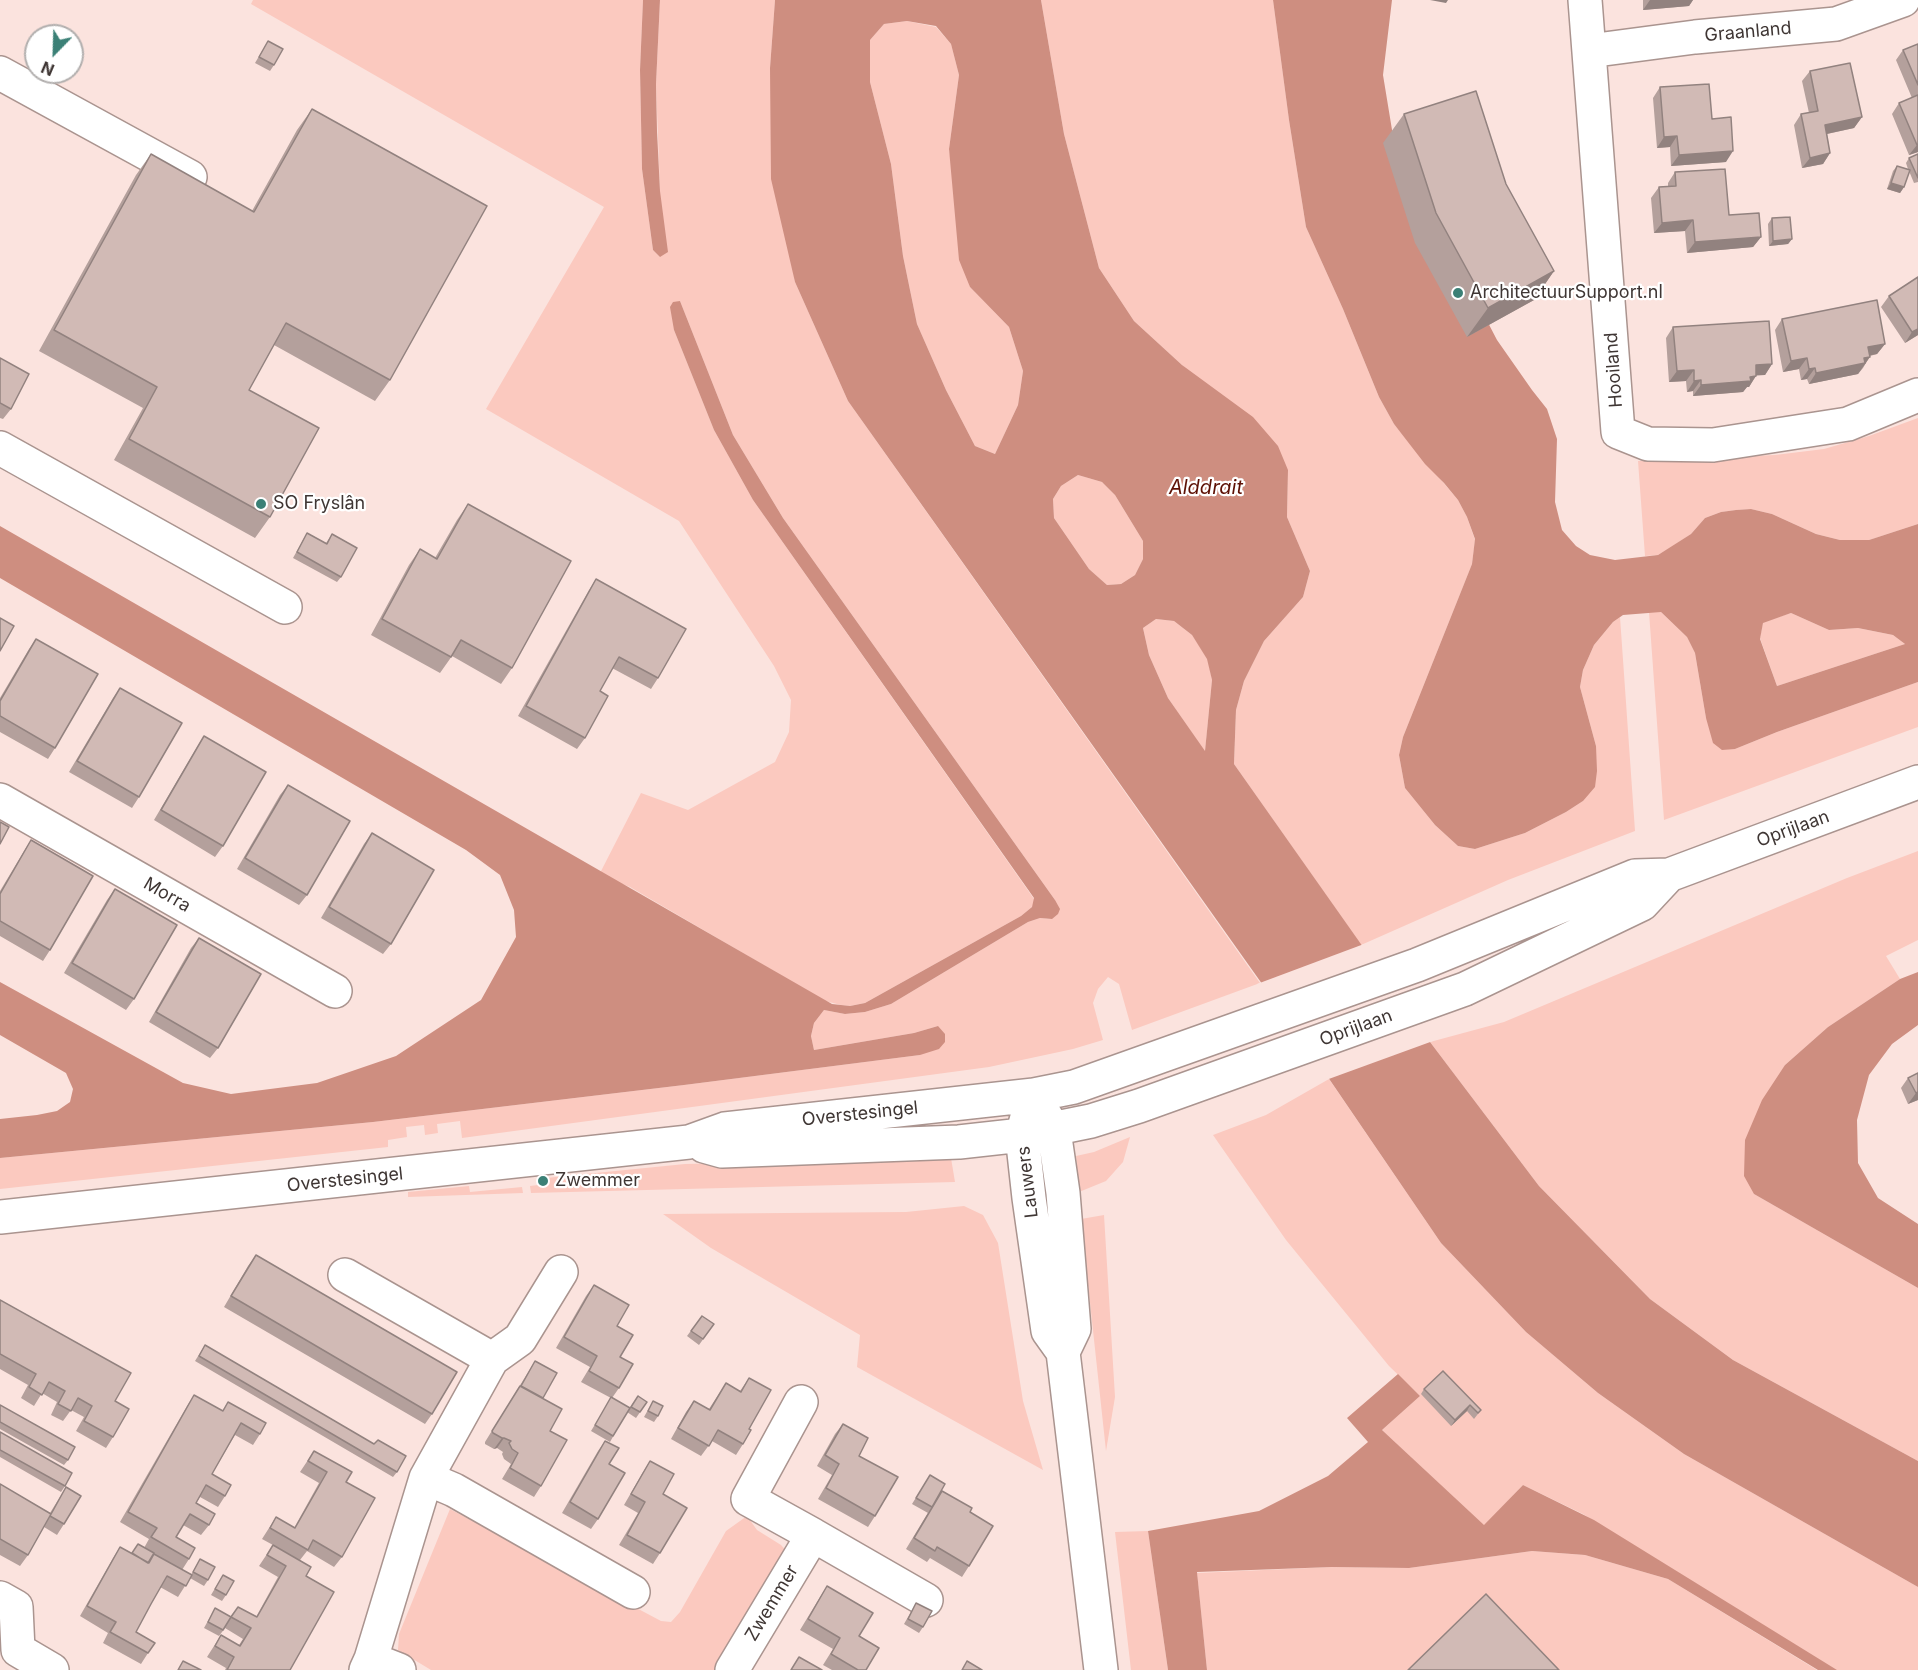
<!DOCTYPE html>
<html>
<head>
<meta charset="utf-8">
<style>
	body { margin:0 }
	#map { position:relative; width:1918px; height:1670px; overflow:hidden; background:#fbe3de; font-family:Inter,sans-serif }
	canvas { display:block }
	.north { position:absolute; left:24px; top:24px; width:60px; height:60px; box-sizing:border-box; background:#fff; border:2px solid #b2afae; border-radius:50%; rotate:203deg; font-size:16px; font-weight:700; line-height:24px; text-align:center; color:#3f3634 }
	.north::after { content:''; display:block; margin:auto; width:21px; height:27px; background:#3b8076; clip-path:polygon(50% 0,100% 100%,50% 72%,0 100%) }
</style>
</head>
<body>
<div id="map">
<canvas width="1918" height="1670"></canvas>
<div class="north">N</div>
</div>
<script>
const ctx = document.querySelector('canvas').getContext('2d');
ctx.lineJoin = 'round';
function fillPath(path, color) { ctx.fillStyle = color; ctx.fill(path, 'evenodd'); }
const poly = rows => new Path2D(rows.map(r => 'M' + r).join(''));
function trace(path, color, width, dash) { ctx.strokeStyle = color; ctx.lineWidth = width; ctx.lineCap = dash ? 'butt' : 'round'; ctx.setLineDash(dash || []); ctx.stroke(path); }
function drawText(font, color, halo, rows, align = 'center') {
  ctx.font = font + ' Inter,sans-serif'; ctx.lineWidth = 4.5; ctx.setLineDash([]); ctx.textBaseline = 'middle'; ctx.strokeStyle = halo; ctx.fillStyle = color; for (const [text, x, y, turn = 0] of rows) {
    ctx.save(); ctx.translate(x, y); ctx.rotate((+turn || 0) * Math.PI / 180); ctx.textAlign = isNaN(turn) ? turn : align; if (halo) ctx.strokeText(text, 0, 0); ctx.fillText(text, 0, 0); ctx.restore();
  }
}
fillPath(poly([
	[253,0,643,0,640,70,642,169,653,250,660,257,660,191,656,84,660,0,775,0,770,68,795,282,848,401,1260,983,1132,1030,1119,984,1108,977,1098,989,1093,1003,1103,1040,1073,1049,989,1067,462,1138,460,1121,437,1124,438,1133,425,1135,424,1125,406,1127,407,1137,388,1140,388,1147,0,1189,0,1158,373,1122,684,1085,920,1055,938,1026,914,1033,814,1050,811,1036,814,1023,824,1010,845,1014,865,1012,891,1004,1028,922,1040,918,1052,919,1055,900,783,518,733,435,680,301,674,330,714,430,753,500,1034,899,1034,903,1032,907,1021,916,865,1003,850,1006,841,1005,825,1001,630,887,599,875,641,793,688,810,775,762,789,732,791,700,774,666,679,521,486,409,604,207,251,4],
	[1041,0,1273,0,1289,120,1306,227,1343,309,1379,397,1394,424,1458,500,1467,517,1475,540,1472,564,1403,737,1399,755,1405,788,1435,825,1458,846,1475,849,1525,833,1566,812,1583,801,1596,746,1580,687,1583,670,1594,645,1613,622,1620,617,1635,831,1508,880,1361,945,1234,764,1236,710,1244,681,1264,641,1303,597,1310,571,1287,517,1288,470,1182,365,1134,321,1099,268,1064,134],
	[907,21,936,27,951,44,959,75,949,149,970,287,1009,327,1023,371,1018,405,995,454,975,446,946,390,917,324,903,256,891,164,870,82,870,40,884,24],
	[1918,418,1918,524,1869,540,1840,540,1816,534,1772,514,1751,509,1736,510,1721,512,1705,518,1691,534,1670,548,1658,555,1645,556,1638,461,1775,455,1824,449,1869,436],
	[1078,475,1102,482,1115,495,1143,541,1143,559,1135,575,1121,584,1107,585,1089,569,1054,518,1053,499,1061,486],
	[1649,612,1661,612,1687,637,1695,653,1706,718,1735,749,1777,732,1918,682,1918,727,1664,820],
	[1791,613,1829,630,1858,628,1893,635,1905,644,1777,686,1760,638,1763,622],
	[1156,619,1174,621,1192,635,1208,659,1212,680,1205,752,1168,698,1149,655,1143,628],
	[1918,851,1918,940,1886,956,1900,979,1828,1027,1785,1065,1754,1194,1918,1288,1918,1461,1733,1360,1650,1299,1539,1186,1430,1042,1504,1022,1847,878],
	[1329,1079,1441,1243,1526,1332,1598,1393,1684,1454,1918,1587,1918,1670,1836,1670,1583,1514,1523,1485,1484,1526,1382,1430,1420,1396,1389,1366,1286,1240,1213,1135,1266,1115],
	[1130,1137,1123,1162,1106,1181,1079,1192,1076,1156,1094,1152],
	[951,1158,955,1182,531,1193,530,1186,546,1184,546,1178,685,1164],
	[469,1186,470,1192,522,1187,523,1193,408,1197,408,1192],
	[964,1206,983,1215,998,1243,1023,1401,1043,1470,857,1367,860,1335,711,1248,663,1214,906,1212],
	[1104,1215,1115,1397,1106,1451,1081,1219],
	[450,1509,661,1621,671,1622,680,1612,726,1531,747,1516,757,1530,781,1545,789,1554,729,1670,431,1670,398,1650,399,1634],
	[1148,1531,1168,1670,1131,1670,1115,1532],
	[1532,1551,1585,1555,1668,1579,1817,1670,1207,1670,1197,1573,1332,1567,1409,1568]
]), '#fbc9bf');
fillPath(poly([
	[643,0,660,0,656,84,657,131,660,191,668,252,660,257,653,250,642,169,640,70],
	[775,0,1041,0,1064,134,1099,268,1134,321,1182,365,1253,417,1278,446,1288,470,1287,517,1310,571,1303,597,1264,641,1244,681,1236,710,1234,764,1430,1042,1539,1186,1650,1299,1733,1360,1918,1461,1918,1587,1684,1454,1598,1393,1526,1332,1441,1243,1319,1064,848,401,795,282,771,179,770,68],
	[907,21,936,26,951,44,959,75,949,149,959,260,970,287,1009,327,1023,371,1018,405,995,454,975,446,946,390,917,324,903,256,891,164,870,82,870,40,884,24],
	[1078,475,1102,482,1115,495,1143,541,1143,559,1135,575,1121,584,1107,585,1089,569,1054,518,1053,499,1061,486],
	[1156,619,1174,621,1192,635,1207,659,1212,680,1205,751,1168,698,1149,655,1143,628],
	[1273,0,1392,0,1383,75,1394,142,1497,340,1532,390,1547,409,1557,439,1555,502,1562,530,1576,546,1590,555,1615,560,1658,555,1691,534,1705,518,1721,512,1736,510,1751,509,1772,514,1816,534,1840,540,1869,540,1918,524,1918,682,1777,732,1735,749,1722,750,1713,743,1706,718,1695,653,1687,637,1661,612,1623,615,1613,622,1594,645,1583,670,1580,687,1596,746,1597,771,1595,787,1583,801,1566,812,1525,833,1475,849,1458,846,1435,825,1405,788,1399,755,1403,737,1472,564,1475,539,1467,517,1458,500,1444,483,1425,464,1394,424,1379,397,1343,309,1306,227,1289,120],
	[1791,613,1829,630,1858,628,1893,635,1905,644,1777,686,1760,639,1763,623],
	[680,301,733,435,783,518,1055,900,1060,909,1058,914,1052,919,1040,918,1028,922,891,1004,865,1012,845,1014,824,1010,814,1023,811,1036,814,1050,914,1033,938,1026,945,1034,945,1042,939,1049,920,1055,684,1085,373,1122,0,1158,0,1119,37,1115,57,1111,70,1102,73,1089,66,1073,0,1035,0,982,183,1083,231,1094,317,1083,396,1056,481,1000,516,937,514,910,500,875,466,850,0,578,0,526,832,1004,850,1006,865,1003,1021,916,1032,907,1034,898,753,500,714,430,674,330,670,307,673,302],
	[1918,972,1918,1025,1892,1044,1869,1075,1857,1120,1858,1163,1878,1198,1918,1224,1918,1288,1754,1194,1744,1176,1745,1140,1762,1100,1785,1065,1828,1027,1900,979],
	[1398,1374,1420,1396,1382,1430,1484,1525,1523,1485,1594,1520,1837,1670,1818,1670,1668,1579,1585,1555,1532,1551,1409,1568,1332,1567,1197,1572,1207,1670,1168,1670,1148,1531,1259,1511,1328,1476,1368,1442,1347,1418]
]), '#ce8e80');
fillPath(poly([
	[1364,944,1433,1041,1326,1080,1257,984]
]), '#fbe3de');
const minor = poly([
	[1585,0,1618,432,1648,444,1713,445,1848,424,1918,395],
	[1589,51,1695,37,1836,24,1903,0],
	[0,73,190,177],
	[0,448,285,607],
	[0,800,335,991],
	[1042,1110,1054,1130,1063,1193,1074,1329,1063,1352],
	[1028,1114,1022,1135,1029,1198,1048,1331,1063,1352,1101,1670],
	[704,1146,722,1151,959,1142,1022,1135,1091,1121,1139,1106,1465,989,1642,904,1669,875],
	[0,1217,689,1142,725,1129,1034,1095,1074,1087,1417,965,1635,876,1669,875,1918,782],
	[345,1275,492,1359],
	[801,1402,748,1499,813,1535],
	[426,1478,454,1490,633,1592],
	[0,1598,16,1607,18,1650,52,1670],
	[371,1659,426,1478,492,1359,520,1339,561,1272],
	[366,1670,371,1659,399,1670],
	[732,1670,813,1535,926,1600]
]);
trace(minor, '#aa948f', 36);
trace(minor, '#fff', 33);
fillPath(poly([
	[1643,0,1693,0,1689,6,1643,10],
	[268,41,274,65,270,71,255,63],
	[1918,44,1918,152,1909,155,1892,114,1899,103,1912,98,1896,60,1903,50],
	[1810,71,1862,117,1854,128,1827,134,1830,153,1823,164,1802,168,1794,125,1801,114,1809,113,1802,81],
	[1660,87,1712,119,1726,162,1671,166,1670,147,1657,148,1653,98],
	[312,109,390,380,375,401,274,345,249,390,270,517,255,538,114,460,143,408,39,351,136,175,151,154,252,211,297,130],
	[1404,114,1506,184,1554,271,1534,300,1467,337,1415,243,1383,143],
	[1918,154,1918,182,1914,183,1909,171,1904,187,1900,193,1887,189,1893,171,1897,166,1908,169,1906,163,1909,158],
	[1675,172,1729,215,1761,237,1753,247,1687,253,1685,231,1654,233,1651,198,1659,187,1668,186,1668,183],
	[1772,218,1792,239,1788,244,1769,246,1768,224],
	[1918,277,1918,335,1905,343,1881,307,1889,296],
	[1782,319,1885,344,1877,354,1870,356,1863,368,1858,374,1809,384,1807,379,1801,380,1799,369,1783,372,1775,330],
	[1673,327,1772,364,1765,375,1756,375,1749,387,1747,387,1743,392,1693,396,1693,391,1687,392,1686,381,1669,382,1666,338],
	[0,358,11,409,3,419,0,418],
	[468,504,512,668,501,684,452,656,440,673,371,635,409,565,420,549,435,558,457,520],
	[307,533,326,543,332,534,341,577,337,582,293,558],
	[596,579,658,678,651,689,612,668,600,691,585,738,577,749,518,716,589,590],
	[36,639,55,748,48,759,0,732,0,698,29,649],
	[120,688,139,797,132,808,69,772,113,698],
	[204,736,223,846,215,857,154,820,197,747],
	[288,785,307,895,299,905,237,869,280,795],
	[372,833,391,944,383,954,321,918,364,844],
	[31,840,50,950,43,961,0,936,0,891,24,851],
	[115,889,134,999,126,1010,64,973,107,900],
	[199,938,218,1048,210,1058,149,1022,191,948],
	[1918,1073,1918,1100,1908,1104,1901,1088,1908,1078],
	[256,1255,432,1414,425,1424,224,1307,248,1266],
	[594,1285,617,1326,620,1357,619,1388,612,1398,628,1410,638,1396,647,1402,636,1418,627,1412,610,1442,591,1431,611,1398,581,1382,590,1367,556,1348,586,1296],
	[0,1300,115,1401,113,1437,106,1448,76,1431,84,1417,71,1410,63,1421,51,1415,57,1402,42,1393,34,1406,21,1398,28,1385,0,1369],
	[702,1316,714,1324,699,1345,687,1336],
	[205,1345,397,1472,393,1477,195,1361],
	[535,1361,550,1431,541,1486,534,1497,502,1479,511,1464,504,1459,502,1454,503,1452,497,1448,494,1449,485,1444,485,1442],
	[749,1378,749,1429,743,1444,736,1455,712,1441,701,1456,671,1439,686,1412,694,1401,709,1409,726,1383,740,1391],
	[1424,1389,1481,1410,1474,1419,1467,1411,1451,1426,1421,1394],
	[194,1395,222,1411,228,1402,260,1434,253,1445,235,1435,212,1474,225,1496,218,1507,200,1497,196,1503,209,1525,201,1535,183,1525,176,1537,189,1559,182,1570,191,1575,200,1559,208,1580,204,1586,190,1578,178,1597,160,1587,136,1632,148,1653,141,1664,103,1643,108,1633,80,1616,113,1558,120,1547,132,1553,138,1544,144,1548,149,1539,120,1522,187,1406],
	[653,1401,658,1416,654,1422,644,1417],
	[0,1405,68,1460,64,1465,0,1429],
	[843,1424,875,1516,868,1527,818,1499,832,1475,817,1466,835,1434],
	[0,1432,65,1486,61,1492,0,1457],
	[605,1441,609,1464,598,1519,591,1529,562,1513,598,1451],
	[314,1451,346,1482,342,1557,334,1567,307,1551,300,1560,306,1576,290,1670,225,1670,226,1668,207,1657,221,1635,239,1645,243,1639,225,1628,219,1636,204,1628,215,1608,230,1617,238,1607,256,1617,278,1577,259,1566,273,1545,262,1539,276,1517,294,1528,319,1483,300,1472],
	[650,1461,663,1494,660,1553,653,1564,619,1545,638,1513,624,1505,643,1472],
	[930,1475,938,1497,970,1512,969,1566,962,1577,930,1558,927,1562,906,1549,929,1511,928,1513,912,1504],
	[0,1484,50,1513,66,1487,64,1524,57,1535,44,1527,28,1555,20,1566,0,1555],
	[223,1575,226,1595,222,1601,211,1595],
	[827,1586,859,1636,866,1670,832,1670,823,1665,833,1649,800,1630,820,1597],
	[916,1603,923,1627,919,1633,904,1624]
]), '#b4a09c');
fillPath(poly([
	[1430,0,1448,0,1446,3],
	[1650,0,1693,0,1689,6,1643,10],
	[1862,117,1854,128,1817,136,1825,125],
	[1677,136,1670,147,1657,148,1664,137],
	[1918,144,1918,152,1909,155,1917,145],
	[1733,151,1726,162,1671,166,1679,155],
	[1830,153,1823,164,1802,168,1810,158],
	[1891,183,1904,187,1900,193,1887,189],
	[1693,220,1685,231,1654,233,1662,223],
	[1761,237,1753,247,1687,253,1695,242],
	[1792,239,1788,244,1769,246,1773,241],
	[1554,271,1534,300,1467,337,1488,308],
	[1918,329,1918,335,1905,343,1912,332],
	[1885,344,1877,354,1861,357,1868,347],
	[1870,357,1858,374,1809,384,1816,373,1864,358],
	[1807,358,1799,369,1783,372,1791,361],
	[1772,364,1765,375,1748,376,1756,365],
	[1815,368,1807,379,1801,380,1809,369],
	[1694,370,1686,381,1669,382,1677,371],
	[1756,376,1749,387,1747,387,1743,392,1693,396,1701,385],
	[1701,380,1693,391,1687,392,1694,381],
	[1918,1092,1918,1100,1908,1104,1916,1093],
	[1470,1405,1467,1411,1451,1426,1455,1420],
	[502,1438,504,1438,497,1448,494,1449]
]), '#92827f');
const building = poly([
	[268,41,283,49,274,65,259,57,268,41],
	[1918,44,1918,85,1903,50,1918,44],
	[1850,63,1862,117,1825,125,1830,153,1810,158,1801,114,1818,111,1810,71,1850,63],
	[1709,84,1712,119,1731,117,1733,151,1679,155,1677,136,1664,137,1660,87,1709,84],
	[1476,91,1506,184,1554,271,1488,308,1436,213,1404,114,1476,91],
	[1918,95,1918,144,1917,145,1899,103,1918,95],
	[312,109,487,206,390,380,286,323,249,390,319,428,270,517,129,439,157,387,54,330,151,154,254,212,312,109],
	[1918,154,1918,178,1909,158,1918,154],
	[1897,166,1910,170,1904,187,1891,183,1897,166],
	[1725,169,1729,215,1759,213,1761,237,1695,242,1693,220,1662,223,1659,187,1676,186,1675,172,1725,169],
	[1790,217,1792,239,1773,241,1772,218,1790,217],
	[1918,277,1918,329,1912,332,1889,296,1918,277],
	[1877,300,1885,344,1868,347,1870,357,1864,358,1865,363,1816,373,1815,368,1809,369,1807,358,1791,361,1782,319,1877,300],
	[1769,321,1772,364,1756,365,1756,376,1750,377,1751,381,1701,385,1701,380,1694,381,1694,370,1677,371,1673,327,1769,321],
	[0,358,29,374,11,409,0,403,0,358],
	[468,504,571,561,512,668,461,640,451,657,382,619,420,549,437,559,468,504],
	[307,533,327,544,332,534,357,548,341,577,297,552,307,533],
	[596,579,686,629,658,678,619,657,600,691,608,696,585,738,526,706,596,579],
	[0,618,14,626,0,651,0,618],
	[36,639,98,674,55,748,0,716,0,701,36,639],
	[120,688,182,723,139,797,77,761,120,688],
	[204,736,266,772,223,846,161,810,204,736],
	[288,785,350,821,307,895,245,858,288,785],
	[0,822,9,827,0,844,0,822],
	[372,833,434,870,391,944,329,907,372,833],
	[31,840,93,876,50,950,0,921,0,894,31,840],
	[115,889,177,925,134,999,72,963,115,889],
	[199,938,261,974,218,1048,156,1012,199,938],
	[1918,1073,1918,1092,1916,1093,1908,1078,1918,1073],
	[256,1255,457,1372,432,1414,231,1296,256,1255],
	[594,1285,629,1305,617,1326,633,1335,620,1357,633,1364,619,1388,589,1371,597,1356,564,1337,594,1285],
	[0,1300,131,1373,115,1401,129,1409,113,1437,84,1421,92,1406,78,1398,71,1411,58,1404,65,1391,49,1382,42,1395,29,1387,36,1374,0,1354,0,1300],
	[702,1316,714,1324,703,1339,691,1331,702,1316],
	[205,1345,374,1444,378,1440,406,1456,397,1472,199,1356,205,1345],
	[535,1361,557,1373,543,1398,521,1386,535,1361],
	[1443,1371,1481,1410,1478,1413,1470,1405,1455,1420,1424,1389,1443,1371],
	[749,1378,771,1390,749,1429,751,1430,743,1444,718,1430,709,1446,678,1428,694,1401,710,1410,726,1383,741,1392,749,1378],
	[520,1386,562,1409,550,1431,567,1440,541,1486,510,1468,518,1453,512,1449,509,1443,511,1441,504,1438,502,1438,493,1433,492,1431,520,1386],
	[194,1395,223,1411,228,1402,266,1423,260,1434,241,1423,212,1474,231,1485,225,1496,206,1485,196,1503,215,1514,209,1525,190,1514,176,1537,195,1548,189,1559,151,1537,157,1528,128,1512,194,1395],
	[638,1396,647,1402,640,1412,631,1407,638,1396],
	[611,1397,630,1408,613,1436,595,1425,611,1397],
	[653,1401,663,1406,658,1416,648,1411,653,1401],
	[0,1405,75,1447,68,1460,0,1422,0,1405],
	[843,1424,868,1438,859,1456,898,1477,875,1516,826,1488,839,1464,825,1455,843,1424],
	[0,1432,72,1473,65,1486,0,1450,0,1432],
	[605,1441,619,1448,609,1464,625,1473,598,1519,570,1502,605,1441],
	[314,1451,352,1472,346,1482,375,1498,342,1557,313,1540,308,1550,270,1528,276,1517,295,1528,327,1472,308,1461,314,1451],
	[650,1461,674,1474,663,1494,687,1508,660,1553,627,1535,645,1502,631,1494,650,1461],
	[930,1475,945,1484,932,1507,916,1498,930,1475],
	[0,1484,51,1514,28,1555,0,1539,0,1484],
	[66,1487,81,1496,64,1524,50,1516,66,1487],
	[942,1491,972,1508,970,1512,993,1526,969,1566,937,1547,935,1551,914,1538,942,1491],
	[138,1544,154,1553,148,1563,132,1553,138,1544],
	[273,1545,311,1567,306,1576,334,1592,290,1670,227,1670,234,1657,215,1646,221,1635,240,1646,251,1628,231,1617,238,1607,257,1617,286,1566,267,1555,273,1545],
	[120,1547,149,1563,154,1554,192,1575,186,1586,167,1576,151,1604,136,1632,155,1643,148,1653,110,1632,116,1622,87,1606,120,1547],
	[200,1559,215,1567,208,1580,193,1572,200,1559],
	[223,1575,234,1581,226,1595,215,1589,223,1575],
	[827,1586,873,1613,859,1636,879,1648,866,1670,858,1670,831,1654,840,1638,808,1619,827,1586],
	[1486,1594,1559,1670,1408,1670,1486,1594],
	[916,1603,932,1611,923,1627,908,1619,916,1603],
	[215,1608,231,1617,223,1630,208,1622,215,1608],
	[799,1657,822,1670,791,1670,799,1657],
	[183,1661,201,1670,178,1670,183,1661],
	[967,1661,982,1670,962,1670,967,1661]
]);
fillPath(building, '#d1bab5');
trace(building, '#92827f', 1.5);
for (const [x, y, r, color] of [
	[1458,293,6,"#3b8076"],
	[261,504,6,"#3b8076"],
	[543,1181,6,"#3b8076"]
]) { const dot = new Path2D(); dot.arc(x, y, r, 0, 2 * Math.PI); ctx.fillStyle = color; ctx.fill(dot); trace(dot, '#fff', 2); }
drawText('18px', '#3f3634', '#fff', [
	["Graanland",1748,32,-5],
	["Hooiland",1614,370,-94],
	["Oprijlaan",1793,829,-20],
	["Morra",167,895,30],
	["Oprijlaan",1356,1028,-20],
	["Overstesingel",860,1114,-6],
	["Overstesingel",345,1180,-6],
	["Lauwers",1028,1182,-97],
	["Zwemmer",772,1603,-59]
]);
drawText('18px', '#3f3634', '#fff', [
	["ArchitectuurSupport.nl",1470,293],
	["SO Fryslân",273,504],
	["Zwemmer",555,1181]
], 'left');
drawText('italic 20px', '#5d1004', '#fff', [
	["Alddrait",1206,488]
]);
</script>
</body>
</html>
